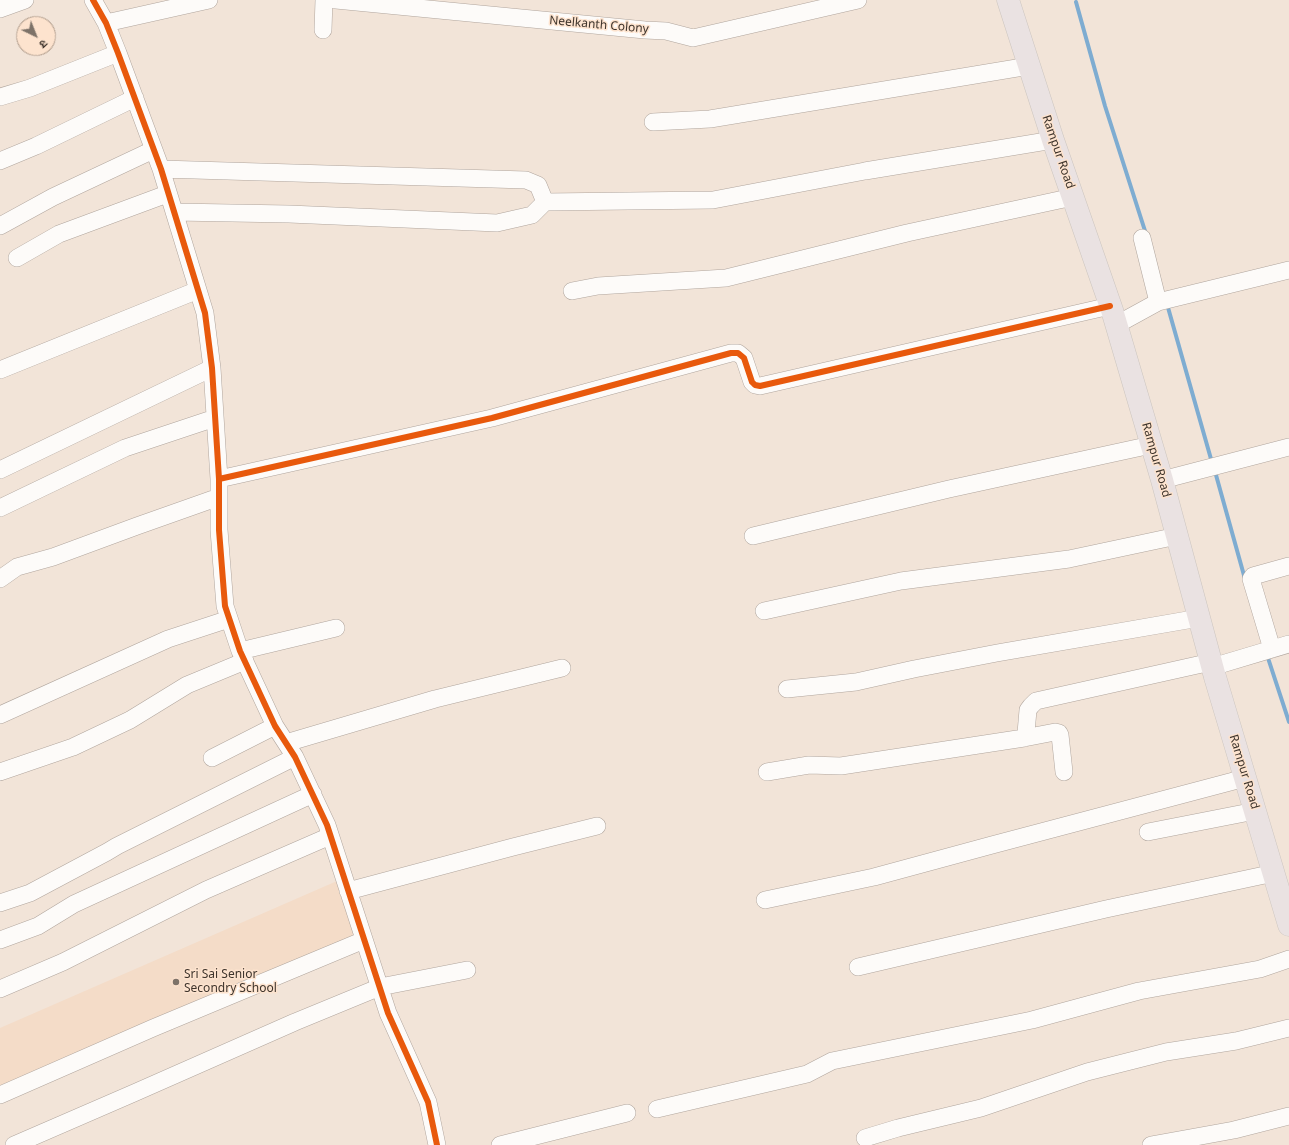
<!DOCTYPE html>
<html>
<head>
<meta charset="utf-8">
<style>
	body { margin:0 }
	#map { position:relative; width:1289px; height:1145px; overflow:hidden; background:#f2e4d8; font-family:"Noto Sans","Noto Sans Devanagari",sans-serif }
	canvas { display:block }
	.north { position:absolute; left:16px; top:16px; width:40px; height:40px; box-sizing:border-box; background:#fde3ce; border:1px solid #b19d8d; border-radius:50%; rotate:137deg; font-size:11px; font-weight:700; line-height:16px; text-align:center; color:#3e342c }
	.north::after { content:''; display:block; margin:auto; width:14px; height:18px; background:#7d7268; clip-path:polygon(50% 0,100% 100%,50% 72%,0 100%) }
</style>
</head>
<body>
<div id="map">
<canvas width="1289" height="1145"></canvas>
<div class="north">उ</div>
</div>
<script>
const ctx = document.querySelector('canvas').getContext('2d');
ctx.lineJoin = 'round';
function fillPath(path, color) { ctx.fillStyle = color; ctx.fill(path, 'evenodd'); }
const poly = rows => new Path2D(rows.map(r => 'M' + r).join(''));
function trace(path, color, width, dash) { ctx.strokeStyle = color; ctx.lineWidth = width; ctx.lineCap = dash ? 'butt' : 'round'; ctx.setLineDash(dash || []); ctx.stroke(path); }
function drawText(font, color, halo, rows, align = 'center') {
  ctx.font = font + ' "Noto Sans",sans-serif'; ctx.lineWidth = 3; ctx.setLineDash([]); ctx.textBaseline = 'middle'; ctx.strokeStyle = halo; ctx.fillStyle = color; for (const [text, x, y, turn = 0] of rows) {
    ctx.save(); ctx.translate(x, y); ctx.rotate((+turn || 0) * Math.PI / 180); ctx.textAlign = isNaN(turn) ? turn : align; if (halo) ctx.strokeText(text, 0, 0); ctx.fillText(text, 0, 0); ctx.restore();
  }
}
fillPath(poly([
	[337,881,356,936,0,1086,0,1028]
]), '#f4dcc8');
trace(poly([
	[1076,2,1105,106,1146,234],
	[1167,304,1211,459],
	[1216,475,1245,579],
	[1268,658,1289,722]
]), '#7eacd1', 4);
const minor = poly([
	[93,0,106,23,118,53,161,169,205,313,212,368,219,479,219,530,225,606,240,651,275,726,295,757,327,825,388,1013,428,1102,437,1145],
	[336,0,645,30,666,31,693,38,858,0],
	[0,9,25,0],
	[106,23,209,0],
	[323,30,324,0],
	[0,97,30,88,118,53],
	[653,122,710,119,1029,66],
	[0,161,36,146,135,98],
	[161,169,526,180,538,185,545,202],
	[174,212,289,214,497,223,532,215,545,202,713,200,865,171,1053,140],
	[0,226,53,197,153,150],
	[1142,238,1158,302],
	[17,258,59,234,167,194],
	[572,291,598,286,726,278,907,233,1073,197],
	[1116,325,1158,302,1289,270],
	[0,370,198,290],
	[0,470,212,368],
	[219,479,492,418,731,353,738,353,744,358,752,382,755,385,760,386,1110,306],
	[1162,480,1289,447],
	[0,508,125,448,215,418],
	[753,536,949,489,1151,445],
	[0,579,17,567,53,557,137,526,219,497],
	[764,611,901,581,1069,559,1177,536],
	[1272,649,1251,579,1253,576,1289,566],
	[240,651,336,628],
	[1212,667,1289,644],
	[787,689,856,682,914,669,997,653,1199,618],
	[0,715,168,639,229,619],
	[1024,738,1055,732,1059,733,1060,735,1064,772],
	[286,743,435,699,562,668],
	[212,758,275,726],
	[0,772,73,747,130,720,187,685,245,661],
	[767,772,809,765,841,766,1024,738,1026,733,1028,710,1031,706,1036,701,1211,662],
	[1148,832,1255,811],
	[348,891,513,847,597,826],
	[765,900,874,877,992,845,1245,778],
	[0,903,30,893,107,852,117,846,295,757],
	[0,940,38,926,74,904,313,794],
	[858,967,1106,909,1274,873],
	[0,989,63,962,206,890,330,836],
	[0,1095,153,1028,364,940],
	[657,1109,807,1074,832,1061,1032,1020,1139,991,1260,969,1289,959],
	[865,1138,898,1128,981,1108,1087,1072,1166,1052,1236,1041,1289,1028],
	[14,1145,134,1093,295,1022,380,987,467,970],
	[500,1145,627,1113],
	[1151,1145,1234,1130,1289,1116]
]);
const major = poly([
	[1008,0,1053,140,1112,310,1162,480,1215,677,1289,925]
]);
trace(minor, '#b0a59d', 18);
trace(major, '#ccc5bf', 23);
trace(minor, '#fdfbf9', 17);
trace(major, '#eae2e2', 22);
trace(poly([
	[93,0,106,23,118,53,161,169,205,313,212,368,219,479,219,530,225,606,240,651,275,726,295,757,327,825,388,1013,428,1102,437,1145],
	[219,479,492,418,731,353,738,353,744,358,752,382,755,385,760,386,1110,306]
]), '#e8590c', 6);
for (const [x, y, r, color] of [
	[176,982,4,"#7d7268"]
]) { const dot = new Path2D(); dot.arc(x, y, r, 0, 2 * Math.PI); ctx.fillStyle = color; ctx.fill(dot); trace(dot, '#fde3ce', 1.5); }
drawText('12px', '#3e342c', '#fde3ce', [
	["Neelkanth Colony",599,25,5],
	["Rampur Road",1058,152,71],
	["Rampur Road",1156,460,74],
	["Rampur Road",1244,772,73]
]);
drawText('12px', '#3e342c', '#fde3ce', [
	["Sri Sai Senior",184,975],
	["Secondry School",184,989]
], 'left');
</script>
</body>
</html>
